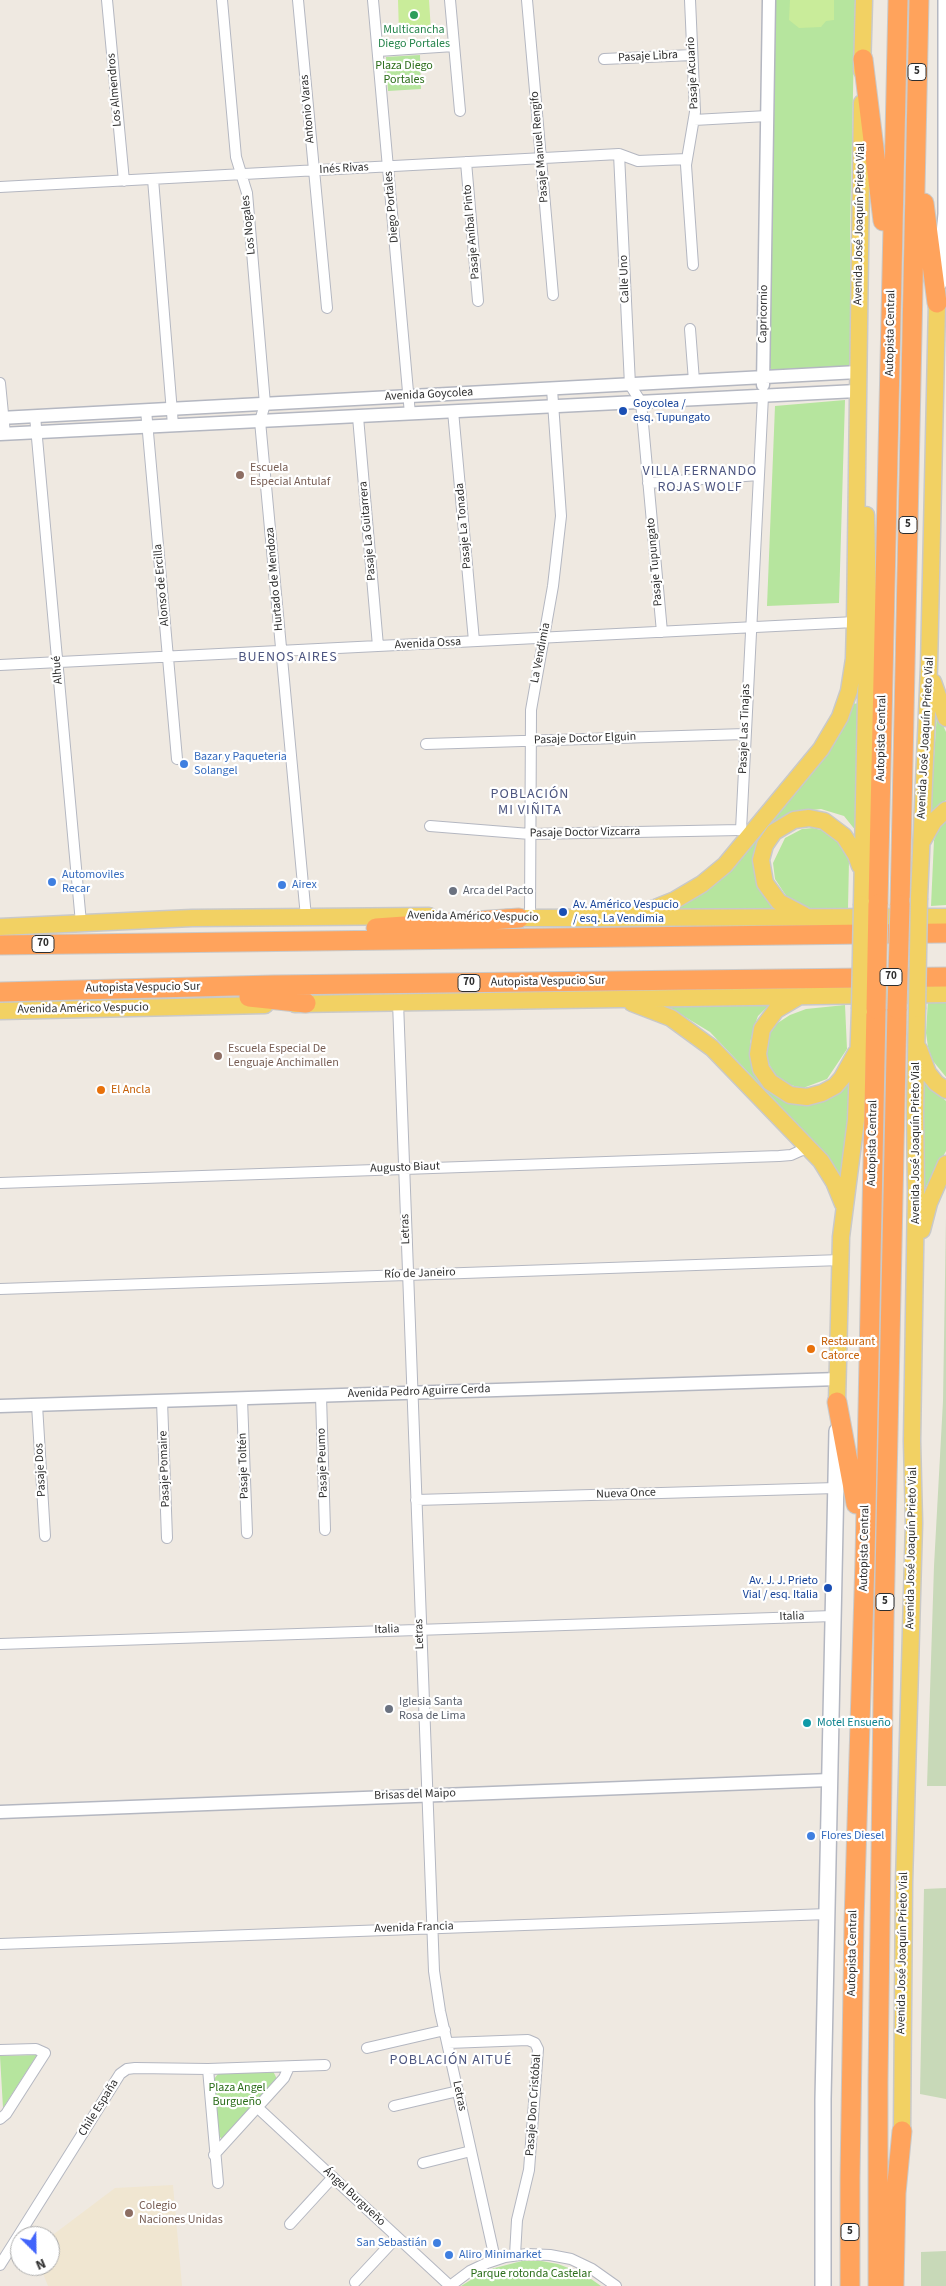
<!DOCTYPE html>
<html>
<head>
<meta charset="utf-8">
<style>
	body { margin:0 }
	#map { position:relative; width:946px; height:2286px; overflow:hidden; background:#efe9e1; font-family:"Source Sans 3",sans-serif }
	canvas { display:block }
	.north { position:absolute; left:10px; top:2226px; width:50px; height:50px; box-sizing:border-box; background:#fff; border:1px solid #ababab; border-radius:50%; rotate:157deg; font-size:14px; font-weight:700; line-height:20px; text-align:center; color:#2e2e2e }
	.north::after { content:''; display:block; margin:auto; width:18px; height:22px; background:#4264fb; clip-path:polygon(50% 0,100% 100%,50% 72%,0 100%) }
</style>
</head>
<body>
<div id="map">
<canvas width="946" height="2286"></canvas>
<div class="north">N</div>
</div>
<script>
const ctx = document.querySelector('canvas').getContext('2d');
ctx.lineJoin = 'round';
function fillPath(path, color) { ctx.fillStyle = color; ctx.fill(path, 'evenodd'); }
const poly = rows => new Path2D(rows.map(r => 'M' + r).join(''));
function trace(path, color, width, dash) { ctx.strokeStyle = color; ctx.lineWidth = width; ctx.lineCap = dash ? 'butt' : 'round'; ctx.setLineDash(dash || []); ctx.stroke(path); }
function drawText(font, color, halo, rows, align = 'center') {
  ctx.font = font + ' "Source Sans 3",sans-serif'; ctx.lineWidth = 4.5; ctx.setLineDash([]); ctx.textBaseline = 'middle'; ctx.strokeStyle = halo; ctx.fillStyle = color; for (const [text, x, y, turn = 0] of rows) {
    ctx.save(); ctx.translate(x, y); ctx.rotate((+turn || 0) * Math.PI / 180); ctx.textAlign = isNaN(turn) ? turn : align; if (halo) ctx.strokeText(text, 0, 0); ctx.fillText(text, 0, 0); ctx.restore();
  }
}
fillPath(poly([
	[173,2185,182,2286,48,2286,40,2266,50,2266,50,2237,115,2188]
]), '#f0e6d1');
fillPath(poly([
	[775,0,855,0,850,232,852,360,847,369,773,372,768,365],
	[420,55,421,89,388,91,386,57],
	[845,400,839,603,767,606,775,406],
	[864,703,860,836,844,816,821,809,796,812,769,828,755,852,756,876,762,894,781,910,672,911,704,892,849,704],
	[937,712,946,732,946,800,930,819],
	[946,821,946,905,931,906,934,840,939,828],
	[813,828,829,832,842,845,849,861,848,908,807,908,789,900,775,879,773,863,785,838,802,829],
	[928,1000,946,1000,946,1077,933,1061,928,1047,926,1033],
	[769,1005,758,1016,754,1027,750,1043,753,1062,784,1099,852,1085,843,1184,821,1149,710,1032,667,1006],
	[845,1005,847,1049,827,1079,803,1088,790,1085,776,1077,763,1052,767,1035,773,1026,790,1015,806,1009],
	[923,1075,928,1085,946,1101,946,1151,923,1192],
	[37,2055,3,2108,0,2056],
	[273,2071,278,2081,224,2141,217,2134,214,2079,218,2074],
	[522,2261,541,2261,558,2264,584,2274,601,2286,461,2286,487,2270]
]), '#b6e59e');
fillPath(poly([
	[946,1218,946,1786,927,1786,934,1566,943,1401],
	[946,1888,946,2099,920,2094,924,1889],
	[946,2251,946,2286,921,2286,921,2252]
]), '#c8d9b8');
fillPath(poly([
	[398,0,429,0,431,31,399,33],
	[790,0,834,0,834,20,826,21,821,27,799,28,789,20]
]), '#c9ec9a');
const minor = poly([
	[107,0,124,181],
	[222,0,236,157,247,193,265,404,260,421,306,917],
	[298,0,327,308],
	[373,0,410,414],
	[450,0,460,111],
	[527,0,553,295],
	[690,0,695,112,686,165,693,265],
	[378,51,454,46],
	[604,59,692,55],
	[694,120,767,116],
	[619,154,630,385,641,402,662,632],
	[466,162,478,301],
	[153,179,173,425],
	[0,187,619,154,638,161,687,159],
	[690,329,694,381],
	[0,383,5,434],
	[146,410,177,759],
	[453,411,474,641],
	[35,416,81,923],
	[358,417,378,646],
	[648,483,759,475],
	[0,665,855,622],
	[426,744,745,734],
	[430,826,530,834,741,830,763,396],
	[530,918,531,710,553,586,561,516,552,389],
	[398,1002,434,1971,440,2011,495,2259],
	[0,1183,779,1156,791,1155,809,1147],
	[0,1289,841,1260],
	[321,1396,325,1530],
	[242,1399,247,1533],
	[162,1401,167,1538],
	[37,1405,45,1536],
	[416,1500,836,1488],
	[0,1644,833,1616],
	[0,1944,828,1914],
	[448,2043,528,2040,535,2043,538,2049,529,2170,517,2220,515,2255],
	[367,2048,445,2030],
	[0,2050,36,2049,45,2053,6,2114,0,2119],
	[208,2069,218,2183],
	[394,2106,458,2091],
	[258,2108,450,2286],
	[214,2155,284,2078,289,2067],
	[423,2163,471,2151],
	[290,2224,333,2177],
	[0,2265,120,2074,127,2069,135,2068,208,2069,325,2065],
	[355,2282,397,2237],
	[450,2286,470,2271,487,2263,505,2257,527,2254,550,2255,571,2259,592,2269,616,2286]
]);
const tertiary = poly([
	[763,385,769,0],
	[0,418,858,372],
	[0,434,857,391],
	[0,1406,838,1379],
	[0,1812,830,1780]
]);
const secondary = poly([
	[939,283,946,214,946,0],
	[823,2286,823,2099,837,1431]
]);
const primary = poly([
	[862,71,864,0],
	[933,682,946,718],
	[923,840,934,821,946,810],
	[919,898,929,667,937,303],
	[862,904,868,598,866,515],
	[804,915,779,902,765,883,761,860,765,845,774,832,794,820,809,818,824,821,844,836,856,855,860,866],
	[506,918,946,917],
	[618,918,645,912,675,900,702,884,725,865,821,749,840,717,849,691,854,659,855,622,862,103],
	[0,927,192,918,429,916],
	[798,997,776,1010,762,1029,758,1054,761,1069,770,1082,790,1095,807,1097,822,1093,835,1086,842,1078,856,1053],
	[632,1003,671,1018,712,1048,821,1161,834,1182,843,1204],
	[295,1004,946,994],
	[0,1011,265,1005],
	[919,1049,928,1073,936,1083,946,1090],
	[922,1230,929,1203,946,1164],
	[837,1402,841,1237,856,1120,860,1009],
	[902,2131,904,1883,914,1523,912,1441,916,1191,915,1112,917,1009]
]);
const motorway = poly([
	[863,59,883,221],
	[924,203,937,303],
	[878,904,898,0],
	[900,905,919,0],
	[376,928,519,918],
	[0,945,946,933],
	[0,992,273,985,946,977],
	[249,997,306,1003],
	[837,1402,856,1504],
	[850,2286,850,2178,854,1922,865,1559,876,1009],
	[878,2286,878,2082,884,1623,897,1009],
	[894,2286,896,2193,902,2131]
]);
trace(minor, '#b4b7c1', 12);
trace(tertiary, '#b4b7c1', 15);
trace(secondary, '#b4b7c1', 18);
trace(primary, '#c9c9c9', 19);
trace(motorway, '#c9c9c9', 21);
trace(minor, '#fff', 10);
trace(tertiary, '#fff', 12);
trace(secondary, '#fff', 15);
trace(primary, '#f2d163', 16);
trace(motorway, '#ffa35c', 19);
const primaryBridge = poly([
	[860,1009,862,904],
	[917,1009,919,898]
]);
const motorwayBridge = poly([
	[876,1009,878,904],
	[897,1009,900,905]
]);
trace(primaryBridge, '#c9c9c9', 19, []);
trace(motorwayBridge, '#c9c9c9', 21, []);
trace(primaryBridge, '#f2d163', 16);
trace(motorwayBridge, '#ffa35c', 19);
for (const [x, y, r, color] of [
	[414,15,5,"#2e9e5b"],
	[623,411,5,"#1a4fb4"],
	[240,475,5,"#8d6e63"],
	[184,764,5,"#3f7fe0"],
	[52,882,5,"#3f7fe0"],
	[282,885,5,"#3f7fe0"],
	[453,891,5,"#6b7280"],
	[563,912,5,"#1a4fb4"],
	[218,1056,5,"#8d6e63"],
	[101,1090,5,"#e8710a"],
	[811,1349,5,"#e8710a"],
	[828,1588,5,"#1a4fb4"],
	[389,1709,5,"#6b7280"],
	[807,1723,5,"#0f9aa8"],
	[811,1836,5,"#3f7fe0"],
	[129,2213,5,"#8d6e63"],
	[437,2243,5,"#3f7fe0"],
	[449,2255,5,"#3f7fe0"]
]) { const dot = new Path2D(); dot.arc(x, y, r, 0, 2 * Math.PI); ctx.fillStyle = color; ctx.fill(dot); trace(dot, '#fff', 2); }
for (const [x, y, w] of [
	[917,72,18],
	[908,525,18],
	[43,944,22],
	[891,977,22],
	[469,983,22],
	[885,1602,18],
	[850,2232,18]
]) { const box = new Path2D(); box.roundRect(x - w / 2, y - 8.5, w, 17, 4); ctx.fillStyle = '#fff'; ctx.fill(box); trace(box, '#2e2e2e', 1); }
drawText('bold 11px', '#2e2e2e', null, [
	["5",917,72],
	["5",908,525],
	["70",43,944],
	["70",891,977],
	["70",469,983],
	["5",885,1602],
	["5",850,2232]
]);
drawText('12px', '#27864d', '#fff', [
	["Multicancha",414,30],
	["Diego Portales",414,44]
]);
drawText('12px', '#2e2e2e', '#fff', [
	["Pasaje Libra",648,57,-3],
	["Pasaje Acuario",693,73,-93],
	["Los Almendros",115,90,-95],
	["Antonio Varas",308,109,-95],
	["Pasaje Manuel Rengifo",540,147,-95],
	["Inés Rivas",344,169,-3],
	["Diego Portales",392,207,-95],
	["Avenida José Joaquín Prieto Vial",860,224,-89],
	["Los Nogales",249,225,-96],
	["Pasaje Aníbal Pinto",472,232,-95],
	["Calle Uno",625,279,-92],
	["Capricornio",764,314,-89],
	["Autopista Central",891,333,-89],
	["Avenida Goycolea",429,395,-3],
	["Pasaje La Tonada",464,526,-95],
	["Pasaje La Guitarrera",368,531,-95],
	["Pasaje Tupungato",655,562,-95],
	["Hurtado de Mendoza",275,579,-95],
	["Alonso de Ercilla",162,585,-95],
	["Avenida Ossa",428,644,-3],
	["La Vendimia",541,653,-79],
	["Alhué",58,670,-95],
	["Pasaje Las Tinajas",745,729,-88],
	["Autopista Central",882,738,-89],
	["Avenida José Joaquín Prieto Vial",926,738,-87],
	["Pasaje Doctor Elguin",585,739,-2],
	["Pasaje Doctor Vizcarra",585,833,-1],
	["Avenida Américo Vespucio",473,917,1],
	["Autopista Vespucio Sur",548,982,-1],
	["Autopista Vespucio Sur",143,988,-1],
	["Avenida Américo Vespucio",83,1009,-1],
	["Autopista Central",873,1143,-89],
	["Avenida José Joaquín Prieto Vial",916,1143,-90],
	["Augusto Biaut",405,1168,-2],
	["Letras",406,1229,-92],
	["Río de Janeiro",420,1274,-2],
	["Avenida Pedro Aguirre Cerda",419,1392,-2],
	["Pasaje Peumo",323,1463,-92],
	["Pasaje Toltén",244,1466,-92],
	["Pasaje Pomaire",165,1469,-92],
	["Pasaje Dos",41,1470,-93],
	["Nueva Once",626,1494,-2],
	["Autopista Central",865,1548,-89],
	["Avenida José Joaquín Prieto Vial",912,1548,-89],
	["Italia",792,1617,-2],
	["Italia",387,1630,-2],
	["Letras",420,1634,-92],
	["Brisas del Maipo",415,1795,-2],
	["Avenida Francia",414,1928,-2],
	["Autopista Central",853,1953,-89],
	["Avenida José Joaquín Prieto Vial",903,1953,-89],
	["Letras",459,2096,78],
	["Pasaje Don Cristóbal",534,2105,-86],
	["Chile España",99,2108,-58],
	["Ángel Burgueño",354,2197,43]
]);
drawText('12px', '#2c6e1b', '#fff', [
	["Plaza Diego",404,66],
	["Portales",404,80],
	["Plaza Angel",237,2088],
	["Burgueño",237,2102],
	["Parque rotonda Castelar",531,2274]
]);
drawText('12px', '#164399', '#fff', [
	["Goycolea /",633,404],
	["esq. Tupungato",633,418],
	["Av. Américo Vespucio",573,905],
	["/ esq. La Vendimia",573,919],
	["Av. J. J. Prieto",818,1581,"right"],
	["Vial / esq. Italia",818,1595,"right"]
], 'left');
drawText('12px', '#785e54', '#fff', [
	["Escuela",250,468],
	["Especial Antulaf",250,482],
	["Escuela Especial De",228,1049],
	["Lenguaje Anchimallen",228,1063],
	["Colegio",139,2206],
	["Naciones Unidas",139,2220]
], 'left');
drawText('12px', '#366cbe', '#fff', [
	["Bazar y Paqueteria",194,757],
	["Solangel",194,771],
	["Automoviles",62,875],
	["Recar",62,889],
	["Airex",292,885],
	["Flores Diesel",821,1836],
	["San Sebastián",427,2243,"right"],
	["Aliro Minimarket",459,2255]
], 'left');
drawText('12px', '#5b616d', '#fff', [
	["Arca del Pacto",463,891],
	["Iglesia Santa",399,1702],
	["Rosa de Lima",399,1716]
], 'left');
drawText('12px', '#c56008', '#fff', [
	["El Ancla",111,1090],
	["Restaurant",821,1342],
	["Catorce",821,1356]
], 'left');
drawText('12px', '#0d838f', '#fff', [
	["Motel Ensueño",817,1723]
], 'left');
ctx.letterSpacing = '1px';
drawText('14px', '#4d5680', '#fff', [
	["VILLA FERNANDO",700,472],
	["ROJAS WOLF",700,488],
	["BUENOS AIRES",288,658],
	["POBLACIÓN",530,795],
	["MI VIÑITA",530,811],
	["POBLACIÓN AITUÉ",451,2061]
]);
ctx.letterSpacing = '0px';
</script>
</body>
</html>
